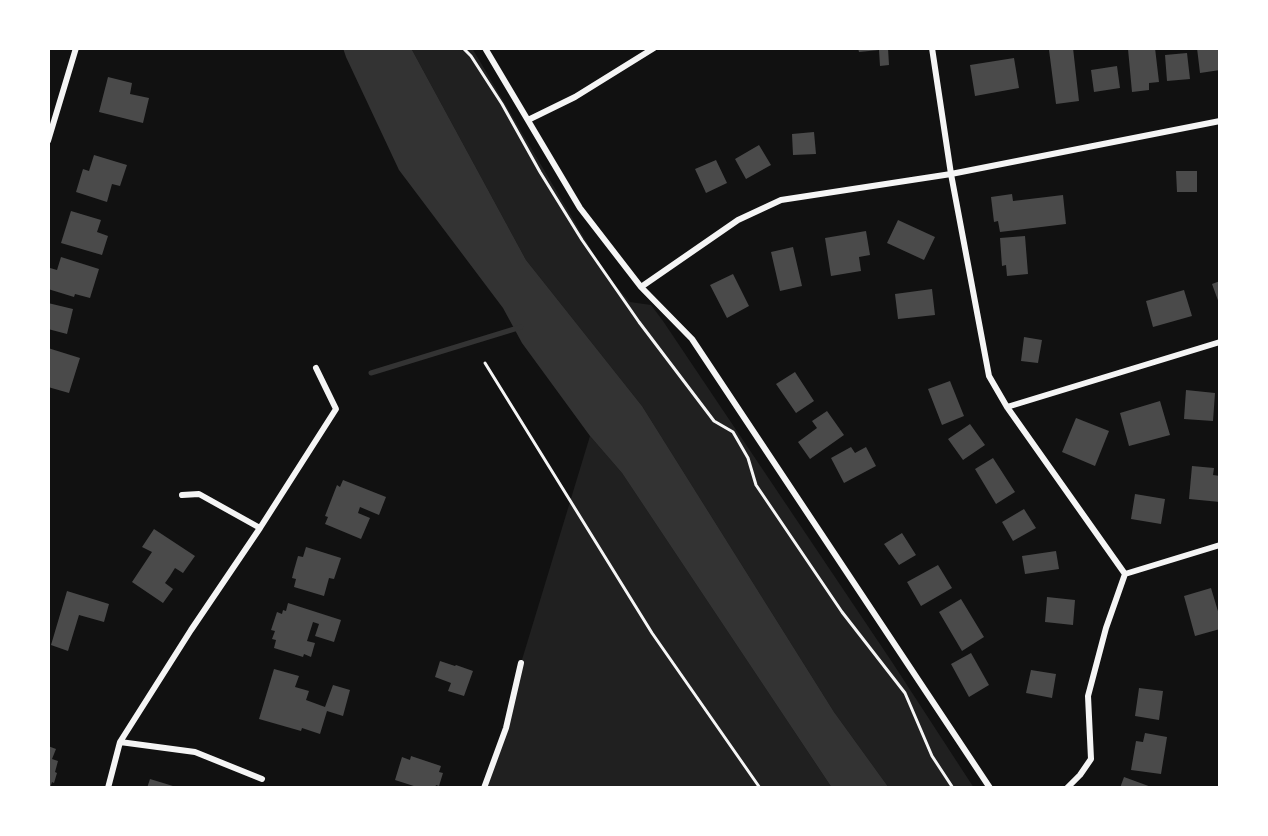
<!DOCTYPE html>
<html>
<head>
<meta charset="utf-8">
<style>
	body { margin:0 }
	#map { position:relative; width:1268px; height:836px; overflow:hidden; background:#111; font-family:Poppins,sans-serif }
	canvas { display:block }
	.frame { position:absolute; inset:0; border:50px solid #fff; pointer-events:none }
</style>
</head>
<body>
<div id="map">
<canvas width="1268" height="836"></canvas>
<div class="frame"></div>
</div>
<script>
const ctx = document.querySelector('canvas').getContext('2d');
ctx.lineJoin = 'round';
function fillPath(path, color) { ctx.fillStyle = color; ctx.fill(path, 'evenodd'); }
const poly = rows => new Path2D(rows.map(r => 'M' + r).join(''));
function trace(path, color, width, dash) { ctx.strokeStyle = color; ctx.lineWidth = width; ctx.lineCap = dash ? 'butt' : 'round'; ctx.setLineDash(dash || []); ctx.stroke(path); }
fillPath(poly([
	[411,48,472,48,606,275,630,302,651,305,663,321,892,662,974,788,889,788,834,712,642,406,526,260],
	[590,436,622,473,832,788,484,788,506,728,521,663]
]), '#202020');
fillPath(poly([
	[343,48,411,48,526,260,642,406,834,712,889,788,832,788,622,473,590,436,522,343,503,308,399,170,346,57]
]), '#333');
trace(poly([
	[371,373,521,327]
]), '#333', 5);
fillPath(poly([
	[858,48,888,48,889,65,880,66,879,50,859,52],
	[1061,48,1073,48,1079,101,1056,104,1049,50],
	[1138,48,1155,48,1159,82,1149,83,1149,90,1132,92,1128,49],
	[1197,48,1220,48,1220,70,1200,73],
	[1187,53,1190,79,1167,81,1165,55],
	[1014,58,1019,88,975,96,970,65],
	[1117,66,1120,88,1094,92,1091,70],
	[108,77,132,83,130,94,149,98,143,123,99,112],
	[814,132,816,154,793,155,792,134],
	[759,145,771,165,746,179,735,159],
	[94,155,127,165,120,186,112,184,107,202,76,192,83,169,89,171],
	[716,160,727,183,706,193,695,169],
	[1176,171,1197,171,1197,192,1177,192],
	[1012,194,1013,201,1063,195,1066,224,1000,232,998,221,994,222,991,197],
	[71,211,101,220,97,232,108,236,102,255,61,243],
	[898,220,935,237,924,260,887,243],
	[866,231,870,255,859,257,861,271,831,276,825,238],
	[1025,236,1028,274,1007,276,1006,265,1002,266,1000,238],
	[793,247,802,286,780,291,771,252],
	[61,257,99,269,90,298,75,294,74,297,48,289,48,274,50,268,57,270],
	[733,274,749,306,727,318,710,285],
	[1220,281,1220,306,1212,284],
	[932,289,935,315,898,319,895,294],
	[1184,290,1192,316,1153,327,1146,301],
	[48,303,73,309,67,334,48,329],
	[1024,337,1042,340,1038,363,1021,361],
	[48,348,80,358,69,393,48,387],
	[795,372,814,401,796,413,776,384],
	[950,381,964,416,942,425,928,389],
	[1186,390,1215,393,1213,421,1184,419],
	[1160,401,1170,435,1129,446,1120,413],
	[827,411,844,435,810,459,798,442,817,428,812,421],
	[1076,418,1109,431,1095,466,1062,452],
	[970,424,985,445,963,460,948,439],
	[851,447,855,453,866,447,876,466,844,483,831,458],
	[993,458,1015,492,996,504,975,469],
	[1192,466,1214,468,1213,475,1220,476,1220,502,1189,499],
	[343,480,386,497,379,515,360,507,358,513,370,518,361,539,325,524,328,517,325,516,337,485,340,487],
	[1135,494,1165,499,1161,524,1131,519],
	[1024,509,1036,528,1013,541,1002,522],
	[154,529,195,556,183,573,175,568,170,576,165,583,173,589,163,603,132,582,152,552,142,547],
	[902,533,916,555,899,565,884,544],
	[306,547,341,558,334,579,329,578,324,596,294,587,296,579,292,578,294,570,298,556,303,557],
	[1056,551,1059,569,1025,574,1022,556],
	[938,565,952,588,921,606,907,582],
	[1211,588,1220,618,1220,629,1195,636,1184,596],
	[67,591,109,604,104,622,79,615,68,651,51,645],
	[1047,597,1075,600,1073,625,1045,622],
	[961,599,984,637,962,651,939,612],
	[288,603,341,620,334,642,315,636,319,624,313,622,307,641,315,643,311,657,304,654,303,657,274,648,276,640,272,639,275,631,271,630,277,612,282,614,283,610,286,611],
	[971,653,989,685,969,697,951,664],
	[440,661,455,666,456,665,473,671,464,696,448,691,451,683,435,677],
	[274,669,299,676,295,687,309,691,306,700,325,707,333,685,350,690,343,716,327,711,320,734,302,728,301,731,259,719],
	[1031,670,1056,674,1052,698,1026,693],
	[1139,688,1163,691,1159,720,1135,716],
	[1145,733,1167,737,1161,774,1131,770,1136,741,1143,742],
	[48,746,56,749,52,759,58,761,55,772,57,773,54,783,52,782,50,788,48,788],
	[411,756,441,766,439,772,443,773,439,786,436,785,435,788,420,788,395,780,402,757,410,760],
	[1124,777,1154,788,1120,788],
	[150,779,173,786,172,788,147,788]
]), '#4a4a4a');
trace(poly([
	[463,48,471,56,502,104,540,172,582,240,639,322,714,421,733,432,748,458,756,485,842,612,905,693,932,756,953,788],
	[485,363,652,633,760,788]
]), '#f5f5f5', 3);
trace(poly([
	[485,48,580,208,641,287,692,339,990,788],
	[932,48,951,174,989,376,1007,407,1125,574],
	[528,120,575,97,654,48],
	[48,141,76,48],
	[641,287,738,220,781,200,951,174,1220,121],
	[1007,407,1220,342],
	[182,495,199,494,260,528],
	[120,742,195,752,262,779],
	[108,788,120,742,191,630,260,528,336,409,316,368],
	[484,788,506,728,521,663],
	[1067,788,1080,775,1091,759,1088,696,1106,628,1125,574,1220,545]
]), '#f5f5f5', 6);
</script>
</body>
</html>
